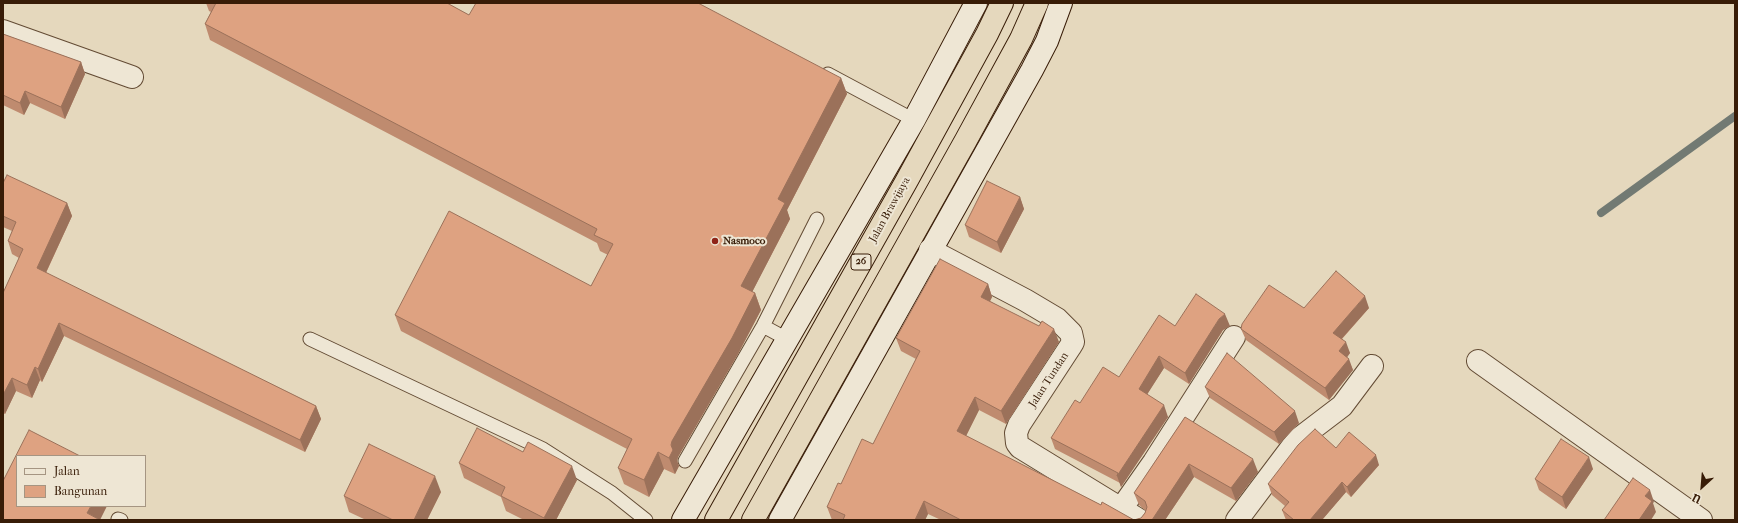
<!DOCTYPE html>
<html>
<head>
<meta charset="utf-8">
<style>
	body { margin:0 }
	#map { position:relative; width:1738px; height:523px; overflow:hidden; background:#e5d8bd; font-family:"IM FELL French Canon",serif }
	canvas { display:block }
	.frame { position:absolute; inset:0; border:4px solid #381c07; pointer-events:none }
	.legend { position:absolute; left:16px; top:455px; width:130px; height:52px; box-sizing:border-box; background:#eee6d4; border:1px solid #a59582; margin:0; padding:5px 7px; list-style:none; font-size:12px; color:#381c07 }
	.legend li { display:flex; align-items:center; gap:8px; height:20px }
	.legend b { width:20px; border:1px solid #a59582 }
	.north { position:absolute; left:1682px; top:467px; width:40px; height:40px; -webkit-text-stroke:3px #eee6d4; paint-order:stroke; rotate:206deg; font-size:11px; font-weight:700; line-height:16px; text-align:center; color:#381c07 }
	.north::after { content:''; display:block; margin:auto; width:14px; height:18px; background:#381c07; clip-path:polygon(50% 0,100% 100%,50% 72%,0 100%) }
</style>
</head>
<body>
<div id="map">
<canvas width="1738" height="523"></canvas>
<div class="frame"></div>
<ul class="legend">
<li><b style="height:5px;background:#eee6d4"></b>Jalan</li>
<li><b style="height:11px;background:#dea281"></b>Bangunan</li>
</ul>
<div class="north">U</div>
</div>
<script>
const ctx = document.querySelector('canvas').getContext('2d');
ctx.lineJoin = 'round';
const poly = rows => new Path2D(rows.map(r => 'M' + r).join(''));
function trace(path, color, width, dash) { ctx.strokeStyle = color; ctx.lineWidth = width; ctx.lineCap = dash ? 'butt' : 'round'; ctx.setLineDash(dash || []); ctx.stroke(path); }
function fillPath(path, color) { ctx.fillStyle = color; ctx.fill(path, 'evenodd'); }
function drawText(font, color, halo, rows, align = 'center') {
  ctx.font = font + ' "IM FELL French Canon",serif'; ctx.lineWidth = 4; ctx.setLineDash([]); ctx.textBaseline = 'middle'; ctx.strokeStyle = halo; ctx.fillStyle = color; for (const [text, x, y, turn = 0] of rows) {
    ctx.save(); ctx.translate(x, y); ctx.rotate((+turn || 0) * Math.PI / 180); ctx.textAlign = isNaN(turn) ? turn : align; if (halo) ctx.strokeText(text, 0, 0); ctx.fillText(text, 0, 0); ctx.restore();
  }
}
trace(poly([
	[1601,213,1735,116]
]), '#727a73', 8);
const lane = poly([
	[828,74,914,120],
	[763,326,787,339],
	[310,339,543,449,612,493,646,520],
	[685,461,763,326,817,219],
	[118,519,121,520]
]);
const street = poly([
	[3,31,132,77],
	[930,250,1025,300,1057,319,1071,333,1073,342,1070,347,1019,425,1016,433,1017,443,1020,447,1139,520],
	[1478,361,1701,520],
	[1121,509,1154,462,1234,337],
	[1237,520,1292,447,1300,438,1342,406,1372,366]
]);
const secondary = poly([
	[683,520,914,120,976,3],
	[780,520,1032,70,1047,41,1061,3]
]);
const highway = poly([
	[716,520,906,182,987,34,1002,3],
	[753,520,966,140,1021,39,1037,3]
]);
trace(lane, '#634b34', 15);
trace(street, '#634b34', 24);
trace(secondary, '#381c07', 24);
trace(highway, '#381c07', 24);
trace(lane, '#eee6d4', 13);
trace(street, '#eee6d4', 22);
trace(secondary, '#eee6d4', 22);
trace(highway, '#e5d8bd', 22);
fillPath(poly([
	[206,3,447,3,469,15,841,78,847,94,787,210,790,219,752,292,755,293,761,310,738,354,678,457,677,461,679,466,675,474,664,469,649,497,624,484,618,468,627,449,401,331,395,315,591,286,608,255,600,251,597,243,210,40,205,24,211,12,209,11],
	[3,34,81,62,85,74,65,119,30,103,24,115,3,105],
	[3,183,67,203,72,216,46,273,316,406,321,419,305,452,64,336,42,382,40,380,32,398,16,391,5,414,3,413,3,293,19,258,12,254,8,241,12,231,3,227],
	[1020,197,1024,209,1001,253,969,237,965,225],
	[988,284,992,297,990,301,1059,342,1006,424,979,410,966,436,1101,505,1134,520,1141,518,1145,513,1146,511,1139,505,1134,493,1185,417,1258,472,1236,501,1194,477,1165,520,941,520,928,514,925,520,832,520,827,507,841,484,873,444,916,359,901,351,896,338],
	[1304,308,1369,308,1342,339,1350,353,1347,357,1353,370,1329,400,1246,340,1241,329],
	[1175,326,1230,326,1223,330,1189,384,1164,368,1147,394,1168,417,1121,487,1120,483,1055,449,1051,438,1080,403,1119,377],
	[1205,387,1299,423,1279,444,1210,398],
	[1336,448,1379,465,1351,497,1346,492,1322,520,1286,520,1282,510,1285,506,1272,495,1268,484],
	[459,463,577,480,556,520,524,520,506,511,501,497,464,478],
	[1593,469,1566,509,1539,490,1535,479],
	[441,492,427,520,366,520,349,512,344,496]
]), '#bf8b6f');
fillPath(poly([
	[81,62,85,74,65,119,61,107],
	[841,78,847,94,787,210,790,219,747,302,741,286,778,199],
	[25,91,30,103,24,115,20,103],
	[1020,197,1024,209,1001,253,997,242],
	[67,203,72,216,42,281,37,268],
	[988,284,992,297,986,309,981,297],
	[755,293,761,310,738,354,678,457,677,461,679,466,675,474,669,458,672,441],
	[1365,296,1369,308,1337,344,1333,333],
	[1225,314,1230,326,1223,330,1189,384,1185,373,1219,319],
	[59,323,64,336,42,382,38,369],
	[1054,329,1059,342,1006,424,1001,411],
	[1346,342,1350,353,1343,363,1339,351],
	[1159,356,1164,368,1143,401,1139,389],
	[1349,359,1353,370,1329,400,1325,388],
	[35,367,40,380,32,398,27,385],
	[12,378,16,391,5,414,3,408,3,395],
	[975,397,979,410,962,444,957,431],
	[1164,405,1168,417,1121,487,1117,476],
	[316,406,321,419,305,452,300,440],
	[1295,411,1299,423,1279,444,1274,432],
	[658,452,664,469,649,497,644,480],
	[1376,455,1379,465,1351,497,1347,487],
	[1589,457,1593,469,1566,509,1562,497],
	[1253,459,1258,472,1236,501,1231,488],
	[1189,464,1194,477,1165,520,1152,520],
	[572,466,577,480,556,520,545,520,544,518],
	[435,476,441,492,427,520,414,520],
	[1342,482,1346,492,1322,520,1310,520],
	[1650,490,1654,502,1653,503,1656,512,1651,520,1639,520,1645,496],
	[924,501,928,514,925,520,915,520],
	[91,506,107,506,100,520,87,513]
]), '#9b715a');
const building = poly([
	[216,3,447,3,469,15,476,3,698,3,841,78,778,199,785,203,741,286,755,293,732,338,672,441,671,445,673,450,669,458,658,452,644,480,618,468,632,439,395,315,449,211,591,286,613,244,594,235,597,229,205,24,216,3],
	[3,34,81,62,61,107,25,91,20,103,3,95,3,34],
	[7,175,67,203,37,268,316,406,300,440,59,323,38,369,35,367,27,385,12,378,3,395,3,293,23,249,8,241,16,222,3,216,3,183,7,175],
	[987,181,1020,197,997,242,965,225,987,181],
	[940,259,988,284,981,297,1039,326,1042,321,1054,329,1001,411,975,397,957,431,1101,505,1102,502,1134,520,1141,518,1145,513,1147,507,1145,501,1134,493,1185,417,1253,459,1231,488,1189,464,1152,520,961,520,924,501,915,520,843,520,845,515,827,507,838,483,841,484,862,439,873,444,920,351,896,338,940,259],
	[1336,271,1365,296,1333,333,1346,342,1339,351,1349,359,1325,388,1241,329,1242,324,1269,285,1304,308,1336,271],
	[1196,294,1225,314,1219,319,1185,373,1159,356,1139,389,1164,405,1117,476,1118,473,1051,438,1075,400,1080,403,1103,367,1119,377,1159,315,1175,326,1196,294],
	[1227,353,1295,411,1274,432,1205,387,1227,353],
	[477,428,523,452,528,442,572,466,544,518,501,496,505,487,459,463,477,428],
	[1315,429,1336,448,1349,432,1376,455,1347,487,1342,482,1310,520,1294,520,1282,510,1289,502,1268,484,1298,445,1315,429],
	[29,430,80,456,17,456,17,506,91,506,87,513,100,520,3,520,3,481,29,430],
	[1561,439,1589,457,1562,497,1535,479,1561,439],
	[369,444,435,476,414,520,393,520,344,496,369,444],
	[1633,478,1650,490,1645,496,1652,501,1639,520,1604,520,1633,478]
]);
fillPath(building, '#dea281');
trace(building, '#9b715a', 1);
for (const [x, y, r, color] of [
	[715,241,4,"#8f2418"]
]) { const dot = new Path2D(); dot.arc(x, y, r, 0, 2 * Math.PI); ctx.fillStyle = color; ctx.fill(dot); trace(dot, '#eee6d4', 1.5); }
for (const [x, y, w] of [
	[861,262,20]
]) { const box = new Path2D(); box.roundRect(x - w / 2, y - 8, w, 16, 3); ctx.fillStyle = '#eee6d4'; ctx.fill(box); trace(box, '#381c07', 1); }
drawText('bold 10px', '#381c07', null, [
	["26",861,262]
]);
drawText('11px', '#381c07', '#eee6d4', [
	["Jalan Brawijaya",890,210,-61],
	["Jalan Tundan",1049,380,-57]
]);
drawText('bold 11px', '#381c07', '#eee6d4', [
	["Nasmoco",723,241]
], 'left');
</script>
</body>
</html>
